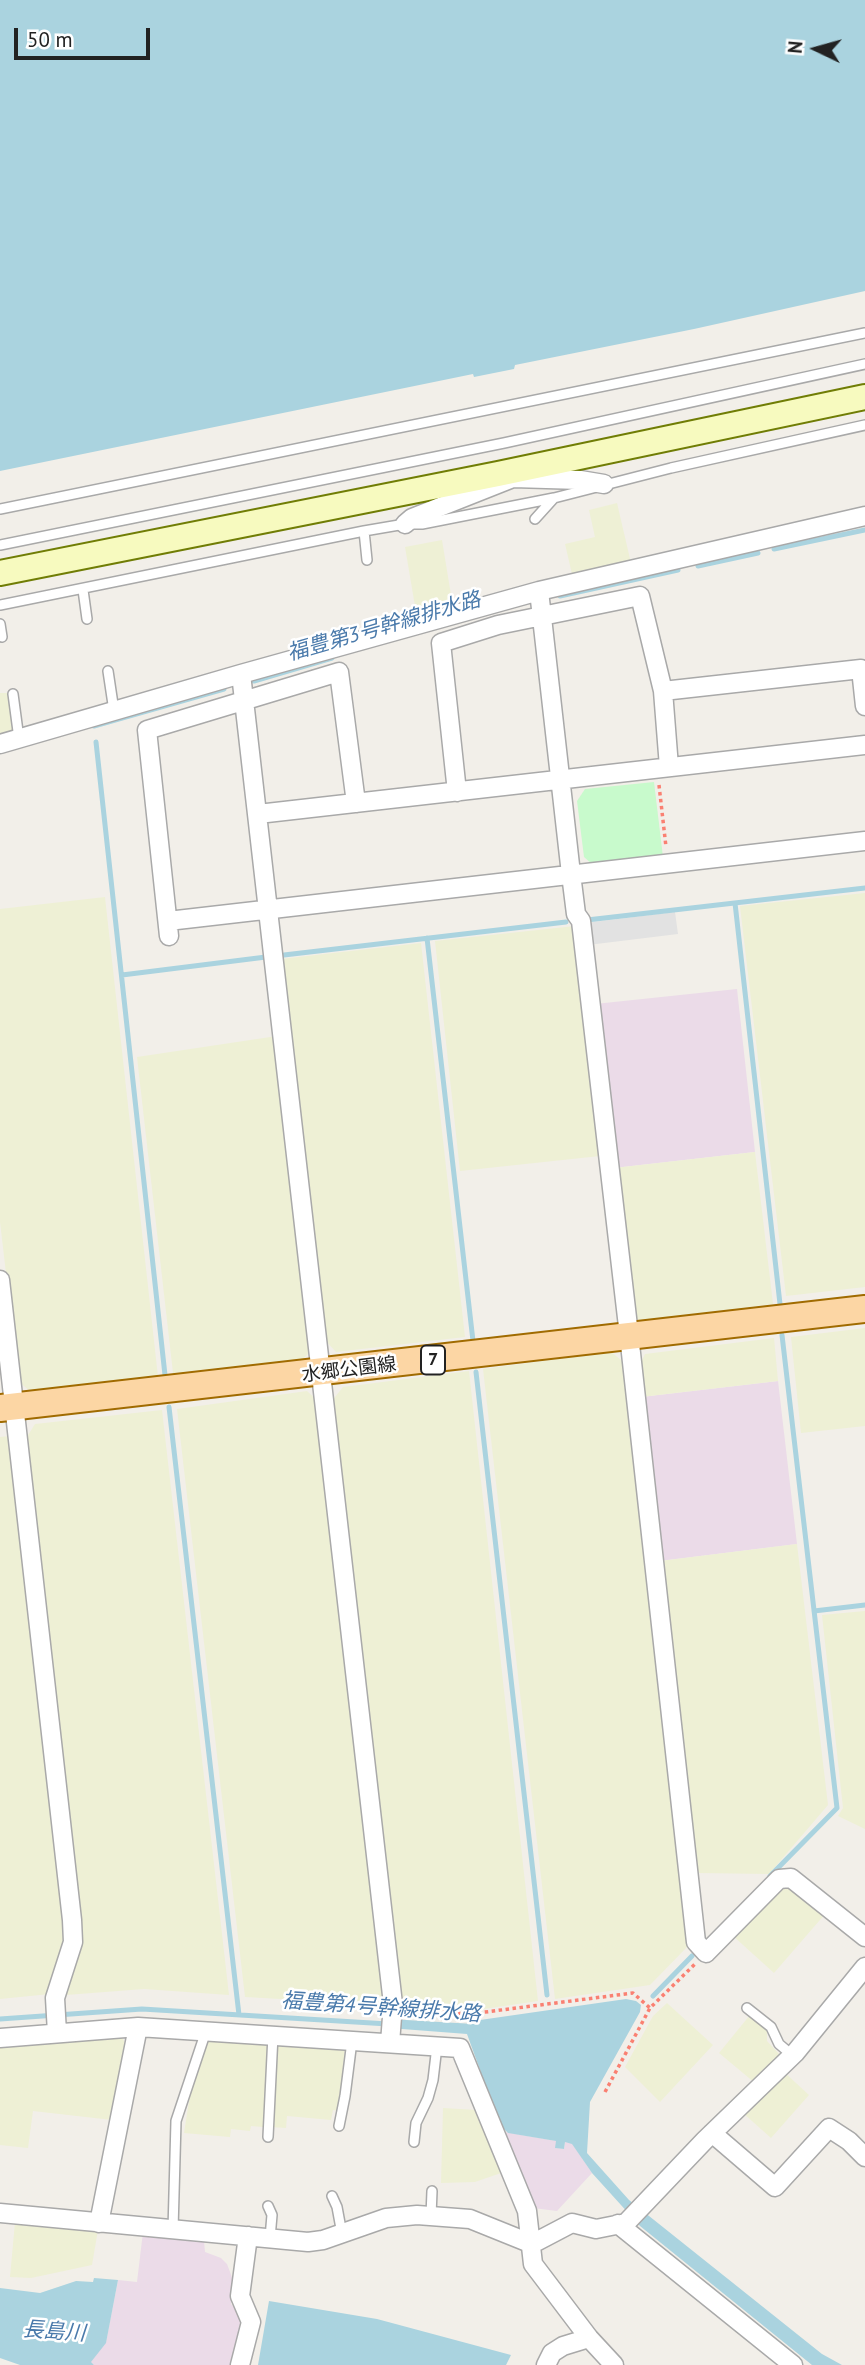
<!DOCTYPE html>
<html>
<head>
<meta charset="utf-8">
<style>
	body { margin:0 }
	#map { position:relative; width:865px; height:2365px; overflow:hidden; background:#f2efe9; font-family:"PT Sans",sans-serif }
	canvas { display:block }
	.north { position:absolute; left:781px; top:14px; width:70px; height:70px; -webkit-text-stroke:5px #fff; paint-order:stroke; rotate:275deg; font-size:19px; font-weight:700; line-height:28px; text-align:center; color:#222 }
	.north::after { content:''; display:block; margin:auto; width:24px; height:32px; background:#222; clip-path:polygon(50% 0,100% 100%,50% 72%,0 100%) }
	.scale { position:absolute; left:14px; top:28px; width:136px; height:32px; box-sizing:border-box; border:4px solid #222; border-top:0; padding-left:9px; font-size:21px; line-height:24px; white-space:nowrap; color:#222; -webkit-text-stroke:5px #fff; paint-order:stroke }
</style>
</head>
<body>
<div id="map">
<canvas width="865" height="2365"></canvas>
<div class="north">N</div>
<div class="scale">50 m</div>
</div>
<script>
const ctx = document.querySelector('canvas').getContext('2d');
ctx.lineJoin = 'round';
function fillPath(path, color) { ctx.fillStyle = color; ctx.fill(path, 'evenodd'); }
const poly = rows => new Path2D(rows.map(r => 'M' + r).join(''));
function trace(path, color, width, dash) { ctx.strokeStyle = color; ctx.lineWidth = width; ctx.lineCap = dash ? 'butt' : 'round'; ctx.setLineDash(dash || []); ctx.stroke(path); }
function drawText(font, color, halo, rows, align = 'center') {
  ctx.font = font + ' "PT Sans","Noto Sans JP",sans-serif'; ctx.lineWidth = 5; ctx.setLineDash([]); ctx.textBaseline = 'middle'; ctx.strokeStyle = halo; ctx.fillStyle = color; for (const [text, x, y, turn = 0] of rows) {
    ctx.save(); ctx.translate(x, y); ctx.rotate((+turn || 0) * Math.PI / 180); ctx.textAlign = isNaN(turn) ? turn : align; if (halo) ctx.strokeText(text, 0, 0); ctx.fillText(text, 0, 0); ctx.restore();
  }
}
fillPath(poly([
	[737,989,755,1152,614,1168,595,1004],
	[778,1381,797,1544,660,1561,641,1397],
	[499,2131,557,2141,556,2148,564,2149,565,2142,572,2143,592,2173,557,2211,533,2208],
	[143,2232,194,2238,204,2241,205,2252,221,2258,227,2264,233,2280,231,2304,244,2318,232,2365,94,2365,90,2362,106,2342,118,2280,137,2282]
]), '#ebdbe8');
fillPath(poly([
	[617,503,631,563,572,574,565,544,595,537,589,510],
	[442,540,452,601,416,612,405,547],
	[0,693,8,693,14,732,0,736],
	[865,893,865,1287,786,1296,740,906],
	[105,897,158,1377,29,1390,20,1383,18,1376,0,1222,0,909],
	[575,926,600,1156,460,1171,435,941],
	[421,943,465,1337,336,1352,325,1340,281,959],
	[277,1036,312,1350,303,1359,173,1373,137,1057],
	[755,1152,773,1304,640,1321,631,1314,614,1168],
	[865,1328,865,1426,801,1433,791,1337],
	[774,1338,778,1381,641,1397,638,1369,645,1354],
	[611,1352,625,1363,690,1944,650,1985,555,1999,483,1369],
	[469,1371,538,2001,470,2011,401,2007,400,1976,394,1975,331,1402,343,1387],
	[307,1391,318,1401,386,2005,245,1997,177,1409],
	[162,1410,229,1995,144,1989,66,1995,80,1941,25,1440,35,1424],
	[10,1436,67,1941,50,1994,0,1999,0,1437],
	[797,1544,828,1805,769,1874,695,1873,660,1561],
	[865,1611,865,1829,838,1816,843,1808,822,1615],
	[790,1885,826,1913,774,1973,732,1935,781,1887],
	[667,2003,713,2045,660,2102,625,2067,653,2016],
	[750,2015,767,2029,767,2041,781,2056,755,2083,719,2053],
	[120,2035,126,2044,112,2120,33,2111,28,2148,0,2145,0,2046],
	[208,2039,270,2043,263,2127,251,2126,250,2131,231,2129,230,2137,184,2133,190,2095],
	[276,2043,345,2048,338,2111,333,2110,331,2120,287,2116,286,2128,270,2127],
	[783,2071,809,2095,771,2138,743,2113],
	[443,2108,477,2110,501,2173,475,2182,441,2183],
	[15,2222,98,2230,92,2265,31,2278,10,2277]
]), '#eef0d5');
fillPath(poly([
	[654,782,663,857,593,865,584,857,577,801,585,789]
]), '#c8facc');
fillPath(poly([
	[675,912,678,934,588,945,585,923]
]), '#e2e2e2');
fillPath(poly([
	[0,0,865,0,865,291,694,329,515,365,514,369,474,377,473,374,0,471],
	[626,1999,636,2001,641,2005,640,2012,590,2102,587,2153,629,2200,822,2354,842,2365,812,2365,640,2226,592,2173,572,2144,565,2142,564,2149,555,2148,556,2141,508,2133,500,2125,467,2034,389,2028,389,2019,474,2024,480,2020],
	[94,2278,118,2280,106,2343,91,2362,94,2365,20,2365,0,2358,0,2288,40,2293,76,2281,93,2282],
	[269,2301,377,2319,511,2355,506,2365,258,2365]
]), '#aad3df');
trace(poly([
	[774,549,865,530],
	[698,566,758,553],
	[560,596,678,570],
	[254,681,332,658],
	[94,726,224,689],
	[96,742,165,1375],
	[735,903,780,1304],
	[587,920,865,888],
	[427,938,473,1341],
	[284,955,566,922],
	[122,975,266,957],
	[476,1372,547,1995],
	[169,1407,239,2015],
	[814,1611,865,1605],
	[770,1876,837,1808,782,1335],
	[653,1996,692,1956],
	[0,2019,142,2009,388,2024]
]), '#aad3df', 5);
const lane = poly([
	[0,509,865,333],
	[535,519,554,498],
	[364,531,367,560],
	[0,545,504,443,865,364],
	[83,590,87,619],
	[0,605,364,531,405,524,422,524,554,498,671,468,865,425],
	[0,624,2,637],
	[108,671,114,711],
	[13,694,19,739],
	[747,2008,771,2027,779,2044,792,2055],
	[339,2126,345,2096,352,2041],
	[268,2137,273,2035],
	[414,2142,416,2123,428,2098,433,2080,437,2046],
	[332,2196,337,2207,342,2234],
	[268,2206,272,2215,270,2238],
	[431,2216,432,2191],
	[173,2230,176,2121,206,2031]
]);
const street = poly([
	[405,524,412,518,513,478,580,480,604,484],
	[539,591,571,874,576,914,581,921,629,1335,696,1942,706,1953,779,1879,791,1878,865,1937],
	[241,674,393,2004,390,2043],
	[663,691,861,669,865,706],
	[0,744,241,674,539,591,865,516],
	[457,792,441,643,498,625,640,596,663,691,669,767],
	[258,814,865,745],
	[168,921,865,841],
	[169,936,147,730,339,672,356,803],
	[0,1280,72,1920,73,1942,55,1998,57,2033],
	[0,2038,138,2027,460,2048,527,2211,533,2264,589,2338,614,2365],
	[712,2133,775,2187,829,2128,849,2141,865,2157],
	[0,2213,308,2242,323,2240,386,2218,417,2215,470,2219,532,2244],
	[99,2223,138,2027],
	[618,2224,793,2365],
	[532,2244,572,2223,596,2229,626,2223,705,2140,795,2053,865,1967],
	[240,2365,251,2322,240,2296,248,2236],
	[546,2365,552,2353,563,2346,589,2338]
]);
const secondary = poly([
	[0,573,498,474,865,397]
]);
const primary = poly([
	[0,1408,865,1309]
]);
trace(lane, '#a9a9a9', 12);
trace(street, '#a9a9a9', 21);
trace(secondary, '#707d05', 28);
trace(primary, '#a06b00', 30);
trace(poly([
	[659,785,666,847],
	[408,2010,470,2014,633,1993,650,2008],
	[605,2092,650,2008,695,1964]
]), '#fa8072', 3.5, [3.5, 3.5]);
trace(lane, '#fff', 9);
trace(street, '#fff', 18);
trace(secondary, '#f7fabf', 24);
trace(primary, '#fcd6a4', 26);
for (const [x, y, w] of [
	[433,1360,24]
]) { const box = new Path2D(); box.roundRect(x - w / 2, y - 14.5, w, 29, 5); ctx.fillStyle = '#fff'; ctx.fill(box); trace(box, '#222', 2); }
drawText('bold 18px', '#222', null, [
	["7",433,1360]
]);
drawText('19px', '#222', '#fff', [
	["水郷公園線",349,1370,-7]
]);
drawText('italic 21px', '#4a7aab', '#fff', [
	["福豊第3号幹線排水路",384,627,-16],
	["福豊第4号幹線排水路",381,2008,4],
	["長島川",54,2332,4]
]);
</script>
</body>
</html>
